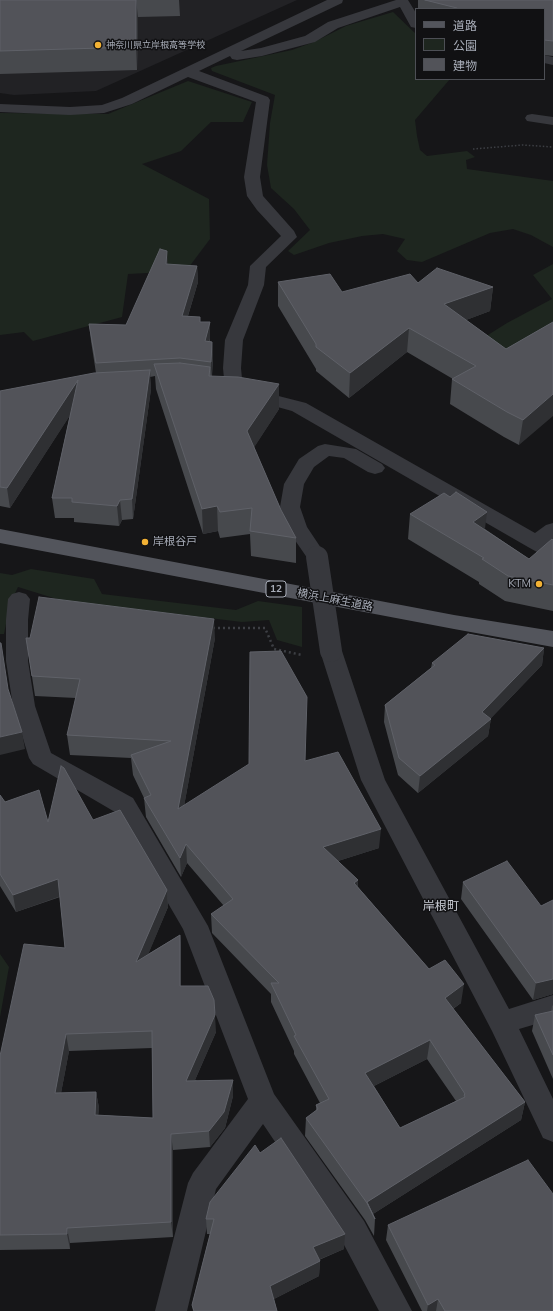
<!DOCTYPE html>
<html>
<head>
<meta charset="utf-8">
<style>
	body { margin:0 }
	#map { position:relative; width:553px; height:1311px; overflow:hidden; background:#161618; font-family:Mulish,"Noto Sans JP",sans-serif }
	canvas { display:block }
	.legend { position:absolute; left:415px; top:8px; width:130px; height:72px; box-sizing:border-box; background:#111113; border:1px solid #4d4f55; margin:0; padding:5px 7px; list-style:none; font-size:12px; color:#a8adb8 }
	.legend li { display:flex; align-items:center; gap:8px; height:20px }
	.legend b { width:20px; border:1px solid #4d4f55 }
</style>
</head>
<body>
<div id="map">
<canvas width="553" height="1311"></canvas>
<ul class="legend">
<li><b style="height:5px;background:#53555c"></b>道路</li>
<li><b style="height:11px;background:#1e261f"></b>公園</li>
<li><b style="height:11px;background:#525359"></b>建物</li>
</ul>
</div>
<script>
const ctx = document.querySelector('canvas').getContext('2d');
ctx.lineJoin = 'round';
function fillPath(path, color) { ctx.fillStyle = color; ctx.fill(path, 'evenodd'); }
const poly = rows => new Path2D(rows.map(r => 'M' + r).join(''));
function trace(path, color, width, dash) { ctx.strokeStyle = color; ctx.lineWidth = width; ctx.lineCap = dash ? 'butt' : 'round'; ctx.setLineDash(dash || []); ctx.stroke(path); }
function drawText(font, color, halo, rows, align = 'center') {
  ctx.font = font + ' Mulish,"Noto Sans JP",sans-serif'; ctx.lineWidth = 3; ctx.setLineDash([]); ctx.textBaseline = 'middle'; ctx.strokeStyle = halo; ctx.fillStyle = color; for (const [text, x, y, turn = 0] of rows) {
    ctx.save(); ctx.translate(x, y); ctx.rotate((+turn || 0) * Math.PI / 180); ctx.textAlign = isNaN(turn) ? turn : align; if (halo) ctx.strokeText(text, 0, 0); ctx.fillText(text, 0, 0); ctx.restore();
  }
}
fillPath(poly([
	[0,0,297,0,96,91,14,95,0,93]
]), '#222225');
fillPath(poly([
	[393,12,416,34,416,79,450,79,415,120,417,136,420,150,427,156,467,151,475,157,466,160,467,169,553,181,553,247,531,235,513,229,490,233,422,262,407,260,397,251,405,239,383,234,362,236,329,243,294,255,288,251,310,230,294,209,271,188,267,165,270,123,275,95,212,71,211,68,216,66,292,50,314,42,346,26],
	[188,81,252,102,243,122,211,122,181,151,142,164,209,199,210,239,186,271,128,274,122,317,33,341,24,332,0,335,0,113,108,114],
	[553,264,553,331,491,365,464,350,507,323,552,299,533,275],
	[31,569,94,579,102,594,236,610,258,601,302,607,302,647,277,640,269,620,242,622,60,600,18,587,10,604,4,634,0,634,0,573,12,575],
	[0,954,9,967,0,1017]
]), '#1e261f');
trace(poly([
	[473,149,523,145,553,147]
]), '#3d3f44', 1.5, [1.5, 2]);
trace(poly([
	[213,628,265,628,274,649,302,655]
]), '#3d3f44', 2.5, [2, 3]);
fillPath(poly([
	[327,0,343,0,342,3,241,51,261,48,305,36,328,22,396,0,408,0,416,13,416,28,411,27,400,7,338,28,315,42,262,56,237,60,232,59,230,56,199,71,268,97,270,100,260,177,263,196,294,231,297,237,266,267,264,285,243,340,241,368,243,389,240,393,234,394,228,393,225,389,223,368,225,340,248,285,250,266,281,236,257,210,247,196,244,177,256,102,188,77,132,104,104,113,70,115,0,112,0,104,70,107,102,105,122,98,327,0],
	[544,55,553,57,553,65,544,63,544,55],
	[532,114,553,117,553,125,527,121,525,118,527,115,532,114],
	[251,389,306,403,535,533,546,525,553,523,553,539,550,541,553,543,553,559,546,557,528,547,292,411,245,398,242,394,245,390,251,389],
	[325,444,356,449,382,464,385,468,382,472,375,474,368,472,344,458,329,456,314,467,304,484,300,507,307,527,327,557,324,562,317,564,310,562,290,533,280,507,284,484,299,459,318,446,325,444],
	[19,592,26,594,30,599,28,620,28,661,35,706,51,753,133,798,208,926,274,1094,364,1221,412,1311,379,1311,342,1241,263,1124,216,1189,187,1311,155,1311,188,1183,193,1173,248,1099,183,929,115,812,33,764,29,758,13,706,6,661,6,620,8,599,12,594,19,592],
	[331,643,339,646,342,651,385,780,509,1009,553,995,553,1019,519,1029,553,1099,553,1142,543,1138,492,1031,361,780,320,651,323,646,331,643]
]), '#37383d');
fillPath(poly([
	[0,529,454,615,553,631,553,647,454,629,0,543,0,529]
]), '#53555c');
trace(poly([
	[317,557,331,651]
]), '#37383d', 22);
fillPath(poly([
	[0,0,179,0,180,16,138,17,137,70,0,74],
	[418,0,553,0,553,56,544,55,544,9,418,9],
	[168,265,197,266,198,282,188,316,200,322,210,322,210,341,212,342,213,358,212,376,279,409,254,447,281,510,296,538,296,563,251,556,250,534,220,538,218,531,203,534,156,389,155,376,150,377,151,389,133,519,122,520,119,526,74,522,74,518,55,518,52,498,70,415,10,508,0,506,0,391,96,373,91,341,89,324,126,325],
	[278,282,342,292,418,283,493,287,490,311,466,320,506,349,553,322,519,445,504,437,450,404,452,379,453,379,407,352,349,398,316,371,316,369,278,306],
	[410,514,485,529,529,559,553,540,553,611,505,601,479,584,479,582,408,539],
	[26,638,215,638,184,806,305,761,379,848,338,861,358,880,358,887,429,969,461,1003,453,1009,525,1102,521,1120,373,1214,375,1219,374,1236,365,1220,305,1136,306,1118,316,1111,316,1105,320,1103,294,1054,294,1051,271,1002,271,994,212,933,211,914,224,906,187,863,181,877,146,817,144,798,133,775,131,758,70,755,67,735,76,698,35,696],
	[427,1059,456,1101,400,1128,374,1086],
	[544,648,542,665,491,718,488,736,418,793,398,775,384,722,385,705,431,668,432,663],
	[0,795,5,802,48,822,93,820,167,890,168,907,148,954,180,935,181,951,181,986,216,1032,195,1080,233,1096,225,1128,210,1147,173,1150,173,1237,70,1243,70,1249,0,1250,0,1056,65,948,60,897,16,912,0,886],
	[152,1048,153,1118,98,1115,99,1108,96,1092,61,1093,69,1051],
	[463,882,541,906,553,900,553,994,533,1000,461,899],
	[553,1005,553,1079,532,1031,535,1015,551,1012,552,1006],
	[260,1153,344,1249,319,1260,320,1261,319,1276,274,1299,277,1311,193,1311,192,1305,210,1234,207,1234,206,1219],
	[388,1225,553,1311,422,1311,386,1240]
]), '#47494d');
fillPath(poly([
	[136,0,138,17,137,70,136,47],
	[167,251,168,267,166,264],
	[197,266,198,282,183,332,182,316],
	[493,287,490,311,442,329,444,304],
	[210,322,210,338,206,358,205,341],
	[409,328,407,352,349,398,350,373],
	[212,342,213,358,211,379,211,362],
	[150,370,151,389,133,519,132,499],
	[78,380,80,400,10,508,7,488],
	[279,384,279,409,248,457,247,431],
	[553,394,553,416,519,445,523,420],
	[120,500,122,520,119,526,117,506],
	[217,506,218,531,203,534,202,509],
	[487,512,484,537,473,522],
	[214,619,215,638,180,828,178,809],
	[544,648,542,665,489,720,491,719,488,736,418,793,420,776],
	[22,732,25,749,0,755,0,737],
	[381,829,379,848,322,866,323,847],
	[186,844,187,863,181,877,180,858],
	[58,879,61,896,16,912,13,895],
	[358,880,357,899,354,883],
	[167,890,168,907,138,979,136,962],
	[180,935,181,951,181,1002,180,986],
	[553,979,553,994,533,1000,536,983],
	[464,984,461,1003,442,1016,445,998],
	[215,1015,216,1032,188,1096,186,1081],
	[66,1034,69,1051,58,1109,55,1093],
	[430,1040,427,1059,364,1091,365,1073],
	[233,1080,233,1096,225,1128,210,1147,209,1131],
	[96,1092,99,1108,97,1131,95,1115],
	[525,1102,521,1120,373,1214,367,1202],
	[171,1134,173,1150,173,1237,171,1222],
	[67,1228,70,1243,70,1249,67,1234],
	[345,1234,344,1249,313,1262,313,1247],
	[320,1261,319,1276,270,1301,270,1286],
	[438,1299,436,1311,427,1311,428,1305]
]), '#2f3033');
const building = poly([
	[0,0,136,0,136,47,0,51,0,0],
	[425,0,553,0,553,41,544,40,544,9,456,9,457,8,425,0],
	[160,249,167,251,166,264,197,266,182,316,200,317,200,322,210,322,205,341,212,342,211,362,180,358,96,363,89,324,126,325,160,249],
	[437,268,493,287,444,304,506,349,553,322,553,394,523,420,507,412,452,379,476,366,409,328,350,373,316,347,316,344,278,282,330,274,342,292,410,274,418,283,437,268],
	[180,363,210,367,209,376,238,377,279,384,247,431,281,510,296,538,250,531,252,508,220,512,217,506,202,509,154,364,180,363],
	[150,370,132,499,120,500,117,506,72,502,72,498,52,498,78,380,7,488,0,487,0,391,94,373,150,370],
	[456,492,487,512,473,522,529,559,552,539,553,540,553,585,508,576,482,559,484,558,410,514,444,493,450,497,456,492],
	[39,597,214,619,178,809,249,764,250,652,281,651,307,697,305,761,338,752,381,829,323,847,358,880,354,883,429,969,445,960,464,984,445,998,525,1102,367,1202,375,1219,367,1203,306,1118,318,1109,316,1105,329,1099,294,1036,296,1035,271,983,279,983,211,914,233,899,186,844,180,858,144,798,151,795,131,755,171,741,67,735,80,679,32,676,26,638,30,638,39,597],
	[430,1040,465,1094,464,1095,465,1097,400,1128,365,1073,430,1040],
	[468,634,544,648,482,712,491,719,420,776,399,758,385,705,435,665,432,663,468,634],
	[0,643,1,643,8,689,22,732,0,737,0,643],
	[61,766,64,768,93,820,120,810,167,890,136,962,180,935,180,986,208,986,214,1000,215,1015,186,1081,233,1080,224,1112,209,1131,171,1134,171,1222,67,1228,67,1234,0,1235,0,1056,24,944,65,948,58,879,13,895,0,874,0,795,5,802,39,790,48,822,61,766],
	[152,1031,153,1118,95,1115,96,1092,55,1093,66,1034,152,1031],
	[507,861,541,906,553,900,553,979,536,983,463,882,507,861],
	[553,1011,553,1055,535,1015,553,1011],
	[281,1138,345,1234,313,1247,320,1261,270,1286,277,1311,194,1311,192,1305,214,1219,206,1219,210,1202,255,1145,260,1153,281,1138],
	[528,1160,553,1194,553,1311,445,1311,438,1299,428,1305,388,1225,528,1160]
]);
fillPath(building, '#525359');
trace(building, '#5f6168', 1);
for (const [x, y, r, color] of [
	[98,45,4,"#f2b134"],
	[145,542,4,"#f2b134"],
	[539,584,4,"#f2b134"]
]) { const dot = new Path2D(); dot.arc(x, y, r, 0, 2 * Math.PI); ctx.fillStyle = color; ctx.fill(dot); trace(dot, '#111113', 1.5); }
drawText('9px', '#a8adb8', '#111113', [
	["神奈川県立岸根高等学校",106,45]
], 'left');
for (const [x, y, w] of [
	[276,589,20]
]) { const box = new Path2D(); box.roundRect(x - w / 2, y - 8, w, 16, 3); ctx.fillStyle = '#111113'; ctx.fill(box); trace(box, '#a8adb8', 1); }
drawText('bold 10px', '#a8adb8', null, [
	["12",276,589]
]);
drawText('11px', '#a8adb8', '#111113', [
	["岸根谷戸",153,542],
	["KTM",531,584,"right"]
], 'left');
drawText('11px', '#a8adb8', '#111113', [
	["横浜上麻生道路",335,600,11]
]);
drawText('12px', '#c9ccd4', '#111113', [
	["岸根町",441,906]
]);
</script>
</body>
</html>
